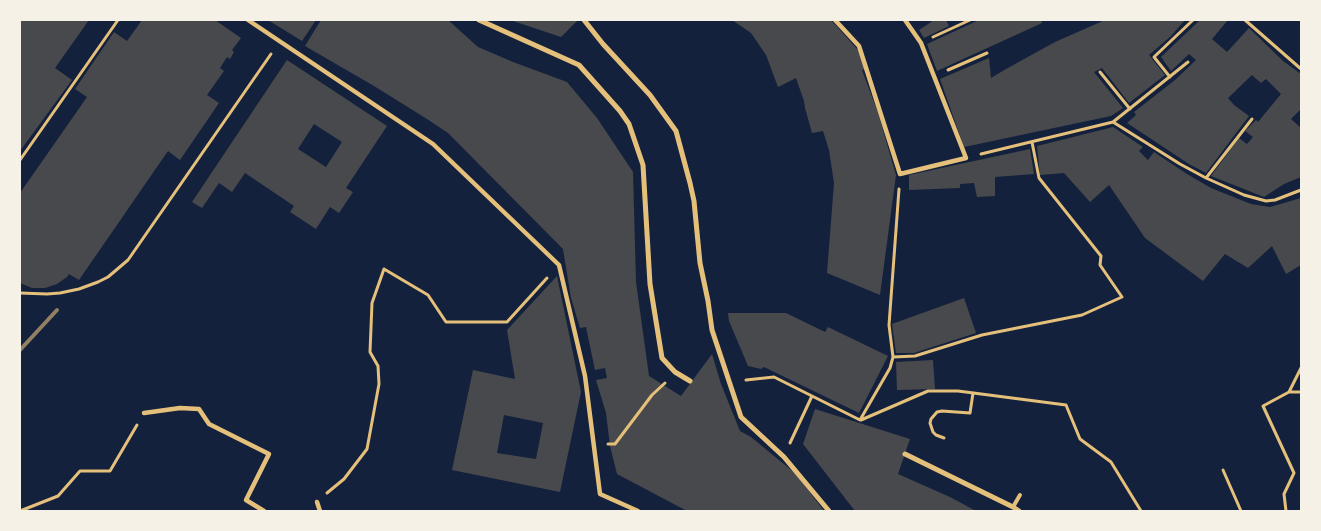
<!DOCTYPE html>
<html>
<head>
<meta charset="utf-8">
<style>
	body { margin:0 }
	#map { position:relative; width:1321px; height:531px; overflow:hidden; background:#14213d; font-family:"Noto Sans",sans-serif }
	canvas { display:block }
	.frame { position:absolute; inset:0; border:21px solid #f6f1e7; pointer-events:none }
</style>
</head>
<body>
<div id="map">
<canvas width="1321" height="531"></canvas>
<div class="frame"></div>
</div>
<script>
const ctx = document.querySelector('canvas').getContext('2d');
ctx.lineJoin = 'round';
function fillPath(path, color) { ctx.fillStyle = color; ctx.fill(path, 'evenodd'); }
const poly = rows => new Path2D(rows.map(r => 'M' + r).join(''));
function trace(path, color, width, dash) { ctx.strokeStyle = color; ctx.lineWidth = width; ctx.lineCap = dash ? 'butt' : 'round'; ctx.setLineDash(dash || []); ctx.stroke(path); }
fillPath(poly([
	[21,20,89,20,55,68,72,80,20,151,20,21],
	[142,20,215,20,241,38,232,50,234,52,230,59,227,57,220,68,224,71,207,95,219,103,180,160,168,151,79,280,69,274,67,277,57,284,45,288,32,288,20,283,20,193,87,97,75,89,114,32,127,41],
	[268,20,316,20,302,41],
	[321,20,448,20,478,47,513,62,567,82,597,118,633,172,636,282,649,376,681,396,712,354,721,384,740,431,751,437,796,474,824,511,687,511,617,474,610,446,606,413,596,380,607,378,605,368,595,370,586,327,580,328,571,298,563,249,448,133,427,119,374,86,305,46],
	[510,20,578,20,561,37],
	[732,20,831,20,858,50,865,69,862,70,878,113,896,175,880,295,827,273,834,183,829,150,823,131,812,133,805,108,804,101,796,78,778,87,766,55,751,33],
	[934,20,946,20,949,26,924,38,919,30],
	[979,20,1041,20,1042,23,937,71,927,44],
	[1105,20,1185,20,1171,36,1149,55,1165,75,1129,103,1102,68,1094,72,1123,108,1111,116,964,147,940,79,989,58,991,78,1006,69,1055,42],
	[1200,20,1228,20,1212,39,1227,52,1249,28,1283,61,1301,74,1301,109,1291,119,1301,128,1301,177,1284,184,1264,197,1211,176,1239,138,1247,144,1253,137,1245,131,1256,120,1258,122,1281,94,1266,79,1261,83,1252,75,1228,98,1234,105,1249,116,1206,173,1189,164,1127,123,1136,115,1134,112,1175,80,1196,60,1189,54,1171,71,1161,57],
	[287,60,387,126,346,188,353,192,339,213,330,207,316,229,290,212,294,206,245,173,232,192,219,183,202,208,192,202],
	[314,124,342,142,326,167,298,149],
	[1113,127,1143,147,1139,151,1148,160,1154,152,1187,174,1211,188,1251,204,1270,207,1301,198,1301,265,1286,274,1272,246,1248,268,1225,254,1203,281,1145,238,1109,185,1090,202,1064,173,1040,175,1037,146],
	[1030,149,1034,174,995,177,995,196,977,197,974,183,960,184,960,188,909,190,909,175],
	[557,276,581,392,560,492,452,470,473,370,515,379,507,330],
	[504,415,543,423,536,459,497,453],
	[964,298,976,333,914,353,896,353,892,324],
	[728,313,786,313,825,332,828,327,888,356,859,413,764,367,761,369,748,366,729,321],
	[933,360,935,389,897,390,896,362],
	[815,409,910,439,898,474,950,497,976,511,855,511,803,444]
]), '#48494c');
trace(poly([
	[1245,20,1301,69],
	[933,37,970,20],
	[948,70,987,53],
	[1100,72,1130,109],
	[1170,77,1154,57,1193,20],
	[1113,122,1180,164,1206,178,1244,195,1266,201,1275,200,1301,190],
	[981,154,1113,122,1188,62],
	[20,160,118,20],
	[1206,178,1252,119],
	[20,293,47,294,60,293,79,289,98,282,108,277,128,260,271,54],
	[893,357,915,356,982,335,1082,315,1122,297,1100,265,1101,256,1039,178,1032,142],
	[746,380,774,377,860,420,890,368,893,357,889,325,899,189],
	[1289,392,1301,368],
	[1289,392,1301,392],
	[861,420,928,391,958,391,1066,405,1080,439,1111,462,1141,511],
	[944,438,936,435,933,432,930,423,931,419,937,412,942,411,970,413,973,393],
	[790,443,812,396],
	[608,444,615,444,652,395,665,383],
	[1223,470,1241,511],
	[327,493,344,479,367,449,379,384,378,366,370,352,372,303,384,269,428,295,446,322,507,322,547,278],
	[20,511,58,496,80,471,110,471,137,425],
	[1286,511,1284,494,1294,473,1263,406,1289,392]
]), '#e5c07b', 3);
trace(poly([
	[1013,507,1020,495]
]), '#e5c07b', 4);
trace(poly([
	[248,20,433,144,559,265,585,376,600,494,638,511],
	[835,20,859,46,900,174,966,158,921,43,905,20],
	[144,413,180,408,199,409,209,424,269,454,246,500,264,511],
	[317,502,320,511]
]), '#e5c07b', 4.5);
trace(poly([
	[479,20,579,65,620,111,629,124,643,165,650,284,662,358,675,372,690,381],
	[584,20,603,44,650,95,676,131,690,183,694,201,700,263,708,301,712,330,741,417,784,457,829,511],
	[905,454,1013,507,1019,511]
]), '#e5c07b', 5);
trace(poly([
	[20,350,57,310]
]), '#918062', 4);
</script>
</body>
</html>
